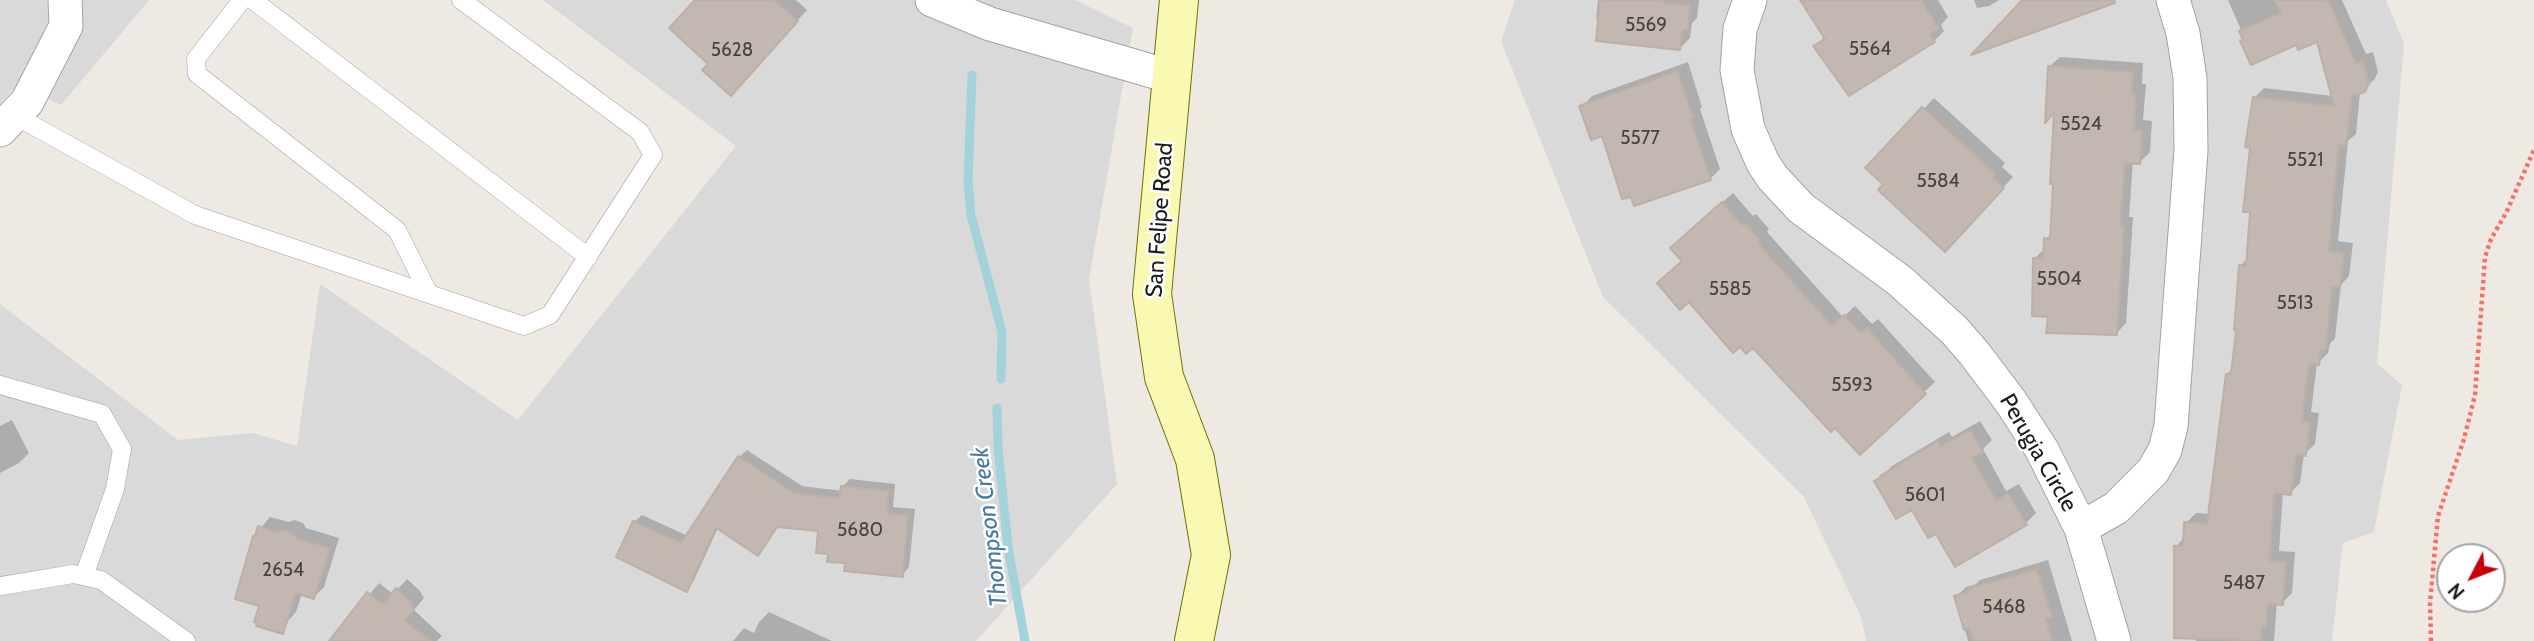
<!DOCTYPE html>
<html>
<head>
<meta charset="utf-8">
<style>
	body { margin:0 }
	#map { position:relative; width:2534px; height:641px; overflow:hidden; background:#eee9e2; font-family:Cabin,sans-serif }
	canvas { display:block }
	.north { position:absolute; left:2436px; top:543px; width:70px; height:70px; box-sizing:border-box; background:#fff; border:2px solid #a4a4a4; border-radius:50%; rotate:228deg; font-size:19px; font-weight:700; line-height:28px; text-align:center; color:#1c1c1c }
	.north::after { content:''; display:block; margin:auto; width:24px; height:32px; background:#c9000b; clip-path:polygon(50% 0,100% 100%,50% 72%,0 100%) }
</style>
</head>
<body>
<div id="map">
<canvas width="2534" height="641"></canvas>
<div class="north">N</div>
</div>
<script>
const ctx = document.querySelector('canvas').getContext('2d');
ctx.lineJoin = 'round';
function fillPath(path, color) { ctx.fillStyle = color; ctx.fill(path, 'evenodd'); }
const poly = rows => new Path2D(rows.map(r => 'M' + r).join(''));
function trace(path, color, width, dash) { ctx.strokeStyle = color; ctx.lineWidth = width; ctx.lineCap = dash ? 'butt' : 'round'; ctx.setLineDash(dash || []); ctx.stroke(path); }
function drawText(font, color, halo, rows, align = 'center') {
  ctx.font = font + ' Cabin,sans-serif'; ctx.lineWidth = 5; ctx.setLineDash([]); ctx.textBaseline = 'middle'; ctx.strokeStyle = halo; ctx.fillStyle = color; for (const [text, x, y, turn = 0] of rows) {
    ctx.save(); ctx.translate(x, y); ctx.rotate((+turn || 0) * Math.PI / 180); ctx.textAlign = isNaN(turn) ? turn : align; if (halo) ctx.strokeText(text, 0, 0); ctx.fillText(text, 0, 0); ctx.restore();
  }
}
fillPath(poly([
	[0,0,149,0,61,105,17,85,0,104],
	[543,0,1075,0,1133,28,1089,279,1117,484,976,641,0,641,0,304,178,440,253,433,297,446,320,284,518,420,736,146],
	[1515,0,2386,0,2404,44,2377,363,2402,385,2374,532,2343,543,2332,641,1866,641,1861,617,1804,497,1603,297,1501,41]
]), '#dad9d9');
fillPath(poly([
	[697,0,796,0,807,10,741,83],
	[1598,0,1699,0,1697,18,1692,23,1690,38,1680,48,1596,19],
	[1802,0,1938,0,1948,17,1941,25,1944,31,1934,41,1816,46,1825,36],
	[1974,0,1999,0,1989,6,1977,8],
	[2228,0,2342,0,2366,54,2373,52,2378,72,2374,80,2360,92,2356,134,2348,141,2338,241,2353,243,2349,276,2341,285,2335,338,2330,344,2328,353,2317,364,2311,412,2319,413,2315,444,2304,454,2300,483,2290,493,2283,492,2279,551,2295,552,2292,593,2282,603,2277,602,2274,641,2196,641,2176,546,2185,537,2186,523,2196,513,2210,514,2227,374,2233,368,2240,266,2248,258,2252,211,2254,98,2264,88,2333,96,2319,39,2296,43,2245,39],
	[2060,57,2143,63,2142,84,2146,84,2143,120,2152,121,2150,152,2140,162,2133,162,2129,217,2133,217,2126,323,2116,334,2050,316,2034,259,2045,248,2046,239,2052,233,2056,109,2049,67],
	[1688,62,1702,107,1700,109,1720,169,1710,179,1632,194,1603,134,1582,107,1592,96],
	[1934,98,2005,163,2002,167,2013,177,1955,239,1868,168],
	[1733,193,1753,216,1756,214,1769,229,1767,232,1843,317,1855,306,1872,324,1878,319,1935,382,1860,452,1683,261,1682,238],
	[12,420,29,453,19,463,0,473,0,426],
	[1980,421,1992,440,1983,449,2006,491,2019,484,2036,513,2026,523,1937,531,1912,508,1877,482,1892,466,1949,432,1952,437],
	[747,450,802,486,842,491,842,487,850,479,895,484,893,507,915,509,909,567,902,575,847,562,820,529,779,526,758,553,718,528,693,582,686,590,634,522,642,515,688,536,739,457],
	[270,517,289,522,294,520,303,523,306,528,339,538,324,587,314,597,302,593,296,612,279,631,261,605,254,536],
	[2048,560,2072,641,1968,641,1956,597,1966,587,1976,584,1980,580],
	[407,579,420,591,424,598,414,610,442,636,437,641,331,641,379,583,393,594],
	[769,612,832,641,733,641,744,628,754,633,759,622]
]), '#0003');
trace(poly([
	[972,75,968,181,971,215,1002,332,1001,379],
	[997,408,998,448,1008,547,1025,641]
]), '#a2d2dc', 9);
const building = poly([
	[695,0,774,0,798,21,731,96,702,70,708,64,669,28,695,0],
	[1600,0,1664,0,1664,3,1690,5,1688,30,1683,30,1680,50,1596,41,1600,0],
	[1800,0,1921,0,1939,29,1930,34,1935,42,1849,96,1813,46,1825,39,1800,0],
	[2022,0,2114,0,2115,3,1971,55,2022,0],
	[2274,0,2328,0,2356,63,2363,61,2369,83,2365,92,2352,96,2346,146,2339,145,2329,251,2344,253,2340,288,2332,287,2326,350,2321,350,2319,365,2309,364,2302,422,2310,422,2306,456,2296,454,2291,495,2274,493,2270,561,2286,562,2283,605,2268,604,2266,627,2261,627,2261,641,2174,638,2174,546,2183,546,2184,522,2207,524,2226,374,2231,374,2236,331,2234,330,2239,265,2246,266,2250,212,2243,212,2250,148,2245,147,2253,97,2334,106,2317,42,2298,50,2296,45,2251,65,2240,41,2243,40,2239,31,2281,13,2274,0],
	[2048,66,2133,72,2132,94,2136,94,2134,130,2142,131,2140,164,2125,163,2120,226,2124,227,2117,335,2046,333,2048,317,2032,316,2033,258,2043,259,2044,238,2050,239,2053,184,2050,184,2054,113,2045,123,2048,66],
	[1678,71,1693,118,1690,119,1711,180,1634,206,1631,197,1622,199,1602,136,1591,140,1579,106,1678,71],
	[1922,107,1996,174,1993,178,2004,188,1945,252,1878,190,1883,184,1865,168,1922,107],
	[1722,202,1742,225,1745,223,1760,241,1758,243,1832,326,1844,315,1861,333,1867,328,1926,394,1860,455,1835,428,1831,432,1753,348,1746,354,1740,347,1733,353,1689,302,1680,310,1657,283,1682,261,1670,248,1722,202],
	[1970,430,1983,452,1972,458,1996,500,2008,493,2027,525,1955,567,1936,534,1928,538,1912,510,1896,519,1874,481,1881,477,1880,476,1938,441,1941,446,1970,430],
	[738,456,794,493,839,498,841,486,889,491,887,513,908,516,903,577,844,571,845,563,827,562,828,554,816,553,818,531,777,527,758,556,716,528,687,592,616,557,633,521,681,543,738,456],
	[258,526,278,532,283,530,293,533,296,538,330,548,314,599,296,593,283,634,256,626,257,623,254,622,259,606,235,599,253,536,255,536,258,526],
	[2037,569,2052,617,2046,619,2052,641,1973,641,1969,628,1964,630,1954,596,1969,592,1968,589,2037,569],
	[396,588,410,601,414,609,405,621,431,641,329,641,367,592,383,604,396,588]
]);
fillPath(building, '#c2b8b1');
trace(building, '#bfafa4', 2);
const lane = poly([
	[242,0,196,59,197,74,397,230,429,294],
	[253,0,588,257],
	[14,115,195,215,524,326,550,315,653,155,640,132,461,0],
	[0,385,102,414,122,449,115,489,84,576],
	[0,586,73,574,101,580,186,641]
]);
const street = poly([
	[932,0,990,24,1172,77],
	[1750,0,1740,29,1737,70,1748,129,1763,163,1773,178,1801,208,1900,281,1954,330,1974,353,2011,402,2042,450,2081,528,2116,508,2153,471,2165,450,2171,426,2191,150,2190,78,2183,33,2173,0],
	[0,130,27,102,66,26,65,0],
	[2081,528,2114,641]
]);
const secondary = poly([
	[1179,0,1152,294,1164,377,1195,459,1211,555,1194,641]
]);
trace(lane, '#a3a3a3', 19);
trace(street, '#a3a3a3', 35);
trace(secondary, '#6d7204', 40);
trace(poly([
	[2431,641,2430,603,2438,516,2464,439,2475,395,2485,257,2491,239,2506,213,2534,150]
]), '#fa6e67', 4.5, [3.5, 3.5]);
trace(lane, '#fff', 18);
trace(street, '#fff', 33);
trace(secondary, '#f9f9b4', 38);
drawText('19px', '#464341', null, [
	["5569",1646,25],
	["5564",1870,49],
	["5628",732,50],
	["5524",2081,124],
	["5577",1640,138],
	["5521",2305,160],
	["5584",1938,181],
	["5504",2059,279],
	["5585",1730,289],
	["5513",2295,303],
	["5593",1852,385],
	["5601",1925,495],
	["5680",860,530],
	["2654",283,570],
	["5487",2244,583],
	["5468",2004,607]
]);
drawText('23px', '#1c1c1c', '#fff', [
	["San Felipe Road",1160,220,-86],
	["Perugia Circle",2038,453,60]
]);
drawText('italic 24px', '#467aa4', '#fff', [
	["Thompson Creek",990,527,-97]
]);
</script>
</body>
</html>
